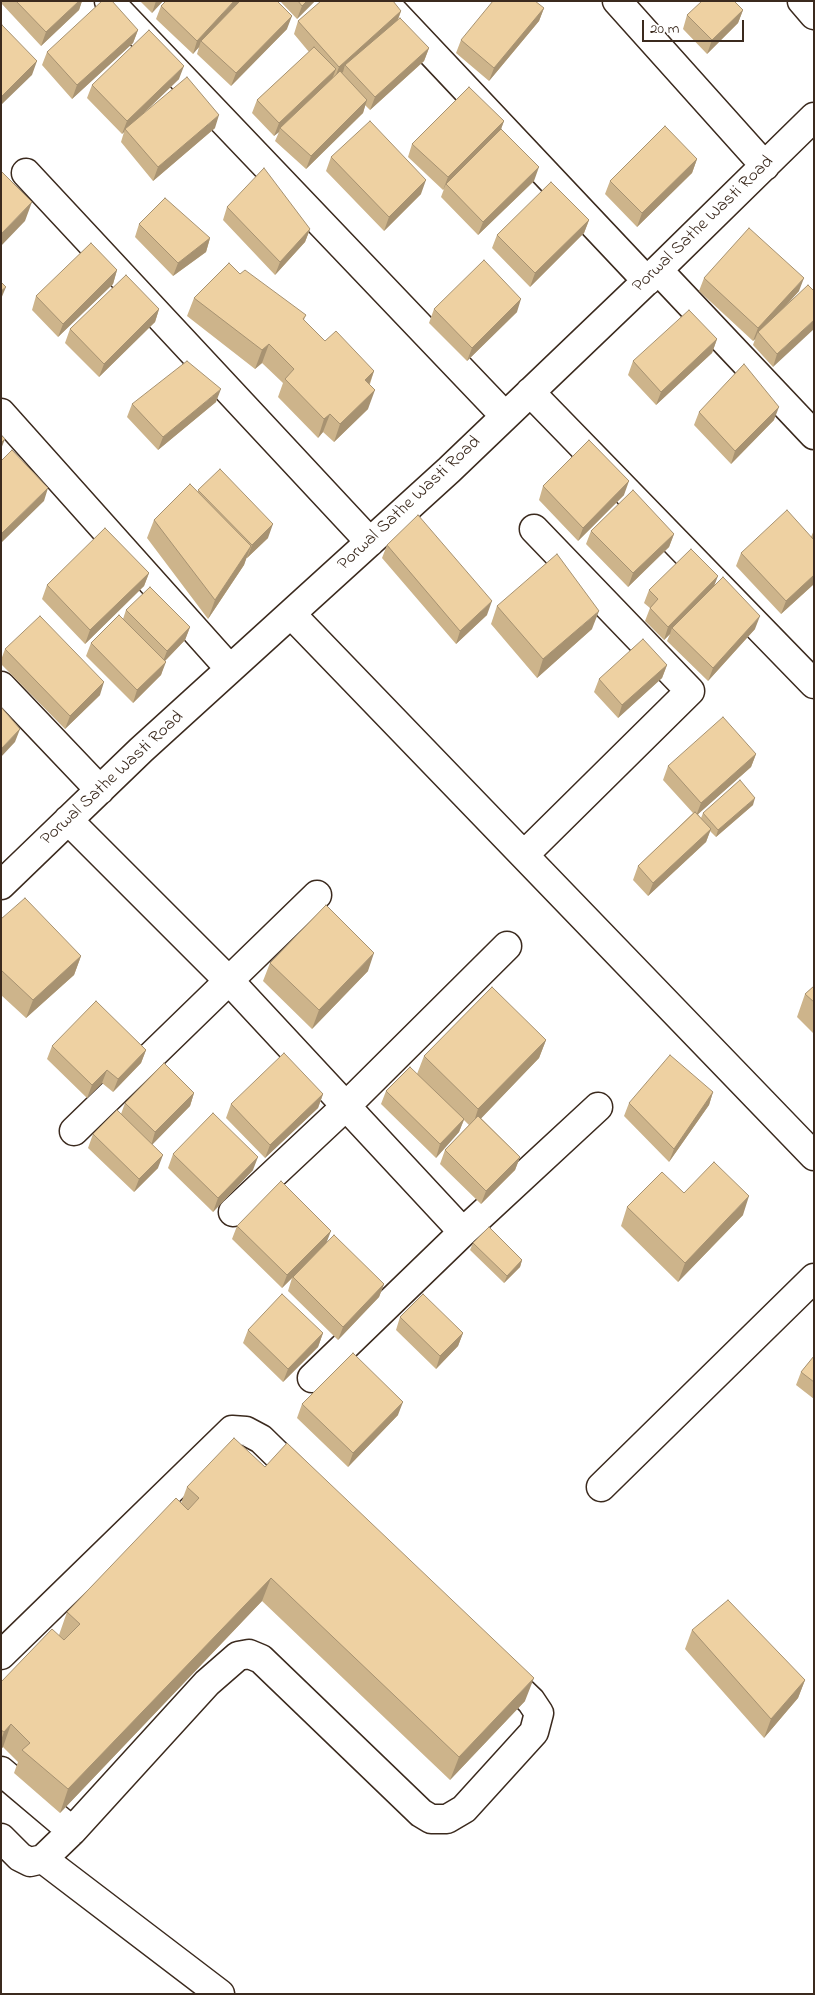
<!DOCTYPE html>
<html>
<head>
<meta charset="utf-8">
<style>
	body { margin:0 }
	#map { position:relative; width:815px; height:1995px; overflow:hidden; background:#fff; font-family:"Indie Flower",sans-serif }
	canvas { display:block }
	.frame { position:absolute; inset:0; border:2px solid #3b2a1e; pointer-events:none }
	.scale { position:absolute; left:642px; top:20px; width:102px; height:22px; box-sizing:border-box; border:2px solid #3b2a1e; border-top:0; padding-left:6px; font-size:15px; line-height:18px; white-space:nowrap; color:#3b2a1e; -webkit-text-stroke:4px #fff; paint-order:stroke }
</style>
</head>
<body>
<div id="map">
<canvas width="815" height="1995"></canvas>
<div class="frame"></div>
<div class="scale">20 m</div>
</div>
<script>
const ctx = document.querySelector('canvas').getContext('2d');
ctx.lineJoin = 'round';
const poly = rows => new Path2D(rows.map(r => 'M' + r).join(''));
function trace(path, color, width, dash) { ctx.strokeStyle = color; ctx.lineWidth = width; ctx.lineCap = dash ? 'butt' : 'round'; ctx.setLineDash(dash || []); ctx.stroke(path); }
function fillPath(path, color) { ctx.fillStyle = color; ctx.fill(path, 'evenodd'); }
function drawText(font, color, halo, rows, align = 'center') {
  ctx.font = font + ' "Indie Flower",sans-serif'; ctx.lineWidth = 4.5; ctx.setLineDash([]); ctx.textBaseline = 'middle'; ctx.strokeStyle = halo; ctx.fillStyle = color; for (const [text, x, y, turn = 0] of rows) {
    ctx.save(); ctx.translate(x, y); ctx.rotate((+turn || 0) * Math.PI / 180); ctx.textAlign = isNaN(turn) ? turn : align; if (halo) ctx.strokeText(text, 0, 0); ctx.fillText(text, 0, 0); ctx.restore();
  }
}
const minor = poly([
	[109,1,505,416],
	[383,1,647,281],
	[617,1,765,166],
	[802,1,814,15],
	[26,173,370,542],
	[658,270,814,435],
	[530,392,814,684],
	[1,413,230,669],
	[291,614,814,1156],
	[1,686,100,790],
	[68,820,237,989,463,1232],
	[524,855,690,691,534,529],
	[1,885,141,750,449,470,658,270,814,117],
	[74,1131,317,895],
	[233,1212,345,1107,507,946],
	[312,1378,463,1232,598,1107],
	[601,1487,814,1278],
	[1,1655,232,1430,246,1431,261,1439,304,1481],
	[1,1771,72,1831],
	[1,1838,20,1857,30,1862,43,1859,72,1831,207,1683,238,1656,249,1654,261,1659,421,1813,431,1819,447,1819,464,1809,534,1732,539,1713,531,1701,500,1671],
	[43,1859,220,1994]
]);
trace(minor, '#3b2a1e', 31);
trace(minor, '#fff', 28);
fillPath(poly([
	[1,1,82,1,79,10,41,46,1,3],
	[140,1,163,1,152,13],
	[280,1,315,1,297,19],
	[161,6,287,29,231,86,197,54,199,47,193,54,156,19],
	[544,8,539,21,489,81,456,53,461,40],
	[743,10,738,23,707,54,683,29,687,15],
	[401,11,398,20,429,48,424,61,370,110,365,105,363,113,306,169,275,141,279,132,274,136,252,113,257,100,309,52,294,34,298,21],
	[138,30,133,43,72,99,42,65,47,52],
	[179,79,141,116,215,128,153,181,121,142,124,132,122,134,87,98,92,85],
	[504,121,501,129,534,181,478,235,441,197,444,189,443,190,408,157,412,144],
	[331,157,421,194,384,231,326,171],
	[697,159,692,173,637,227,605,194,610,181],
	[227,207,310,229,305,242,275,275,223,220],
	[589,220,584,233,530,287,492,248,497,235],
	[139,224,210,238,206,252,173,276,135,237],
	[117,270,113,284,58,337,32,310,36,296],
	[240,274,306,315,304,320,325,341,374,371,370,384,368,409,334,442,323,432,318,438,278,397,283,383,262,363,255,369,187,316,194,298],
	[704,278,799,291,784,308,814,291,773,367,753,345,755,339,753,341,699,291],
	[159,309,155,322,99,377,65,343,70,329],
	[434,309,517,312,467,361,429,323],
	[717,339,712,353,656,405,628,375,633,361],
	[216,402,158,450,127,417,132,404],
	[699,412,774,420,731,464,694,425],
	[543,486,624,495,578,541,539,500],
	[198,490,268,538,247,558,246,558,244,565,208,619,147,538,154,520,198,492],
	[814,530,814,584,781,614,736,566,741,553,811,537],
	[591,531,674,534,669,547,628,587,586,544],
	[387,545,487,615,456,644,382,558],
	[149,573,144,586,85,644,42,599,47,585],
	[714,586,755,629,708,681,667,641,670,634,664,640,645,621,650,608,644,603,649,590],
	[497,606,592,629,537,678,491,624],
	[126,610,190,627,185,640,165,661,161,675,133,703,86,656,91,643,123,619],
	[5,649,100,695,65,729,1,664,1,660],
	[667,665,662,678,618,718,594,692,599,679],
	[756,754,751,767,698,814,701,818,703,813,753,805,716,837,710,831,706,842,648,896,633,880,638,866,693,813,663,780,668,766],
	[1,919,81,956,74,975,26,1018,1,995],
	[270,963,368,971,312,1029,263,981],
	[814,986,814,1034,797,1017,805,994],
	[546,1040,539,1058,481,1118,520,1157,515,1170,481,1204,440,1164,445,1150,469,1125,464,1120,459,1132,436,1158,381,1104,386,1091,417,1074,424,1056],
	[52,1046,146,1050,141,1063,113,1092,102,1083,87,1098,47,1059],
	[713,1092,709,1105,669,1162,624,1116,629,1103],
	[194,1093,190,1106,152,1144,158,1168,134,1192,88,1148,93,1134,121,1114,125,1103],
	[323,1094,318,1108,265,1158,226,1118,231,1104],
	[173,1154,253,1170,213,1212,168,1168],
	[684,1193,743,1215,678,1282,621,1226,627,1207],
	[237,1226,326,1243,384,1284,379,1297,338,1340,288,1291,292,1278,282,1288,232,1239],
	[473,1243,522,1260,520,1267,504,1283,470,1250],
	[400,1317,463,1333,458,1346,436,1369,396,1330],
	[248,1330,323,1333,318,1347,283,1382,243,1343],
	[814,1356,814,1399,796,1385,801,1372],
	[302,1404,398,1415,348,1467,297,1418],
	[265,1467,525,1701,450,1780,262,1601,60,1813,14,1773,18,1762,3,1747,1,1749,1,1682,59,1635,67,1612,181,1503,187,1487],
	[692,1630,805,1680,798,1698,764,1738,685,1649]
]), '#cdb48b');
fillPath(poly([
	[79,1,82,1,79,10,41,46,46,32],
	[156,1,163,1,152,13],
	[234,1,242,1,201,41,199,47,193,54,197,41],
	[307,1,315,1,297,19,302,6],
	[544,8,539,21,489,81,494,68],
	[743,10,738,23,707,54,712,40],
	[401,11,396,24,345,65,343,72,334,80,339,67],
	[292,16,287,29,231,86,236,73],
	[138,30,133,43,72,99,77,85],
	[429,48,424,61,370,110,375,97],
	[37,61,32,75,1,105,1,97],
	[184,66,179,79,126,130,125,129,124,132,122,134,127,121],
	[336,69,331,82,280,128,279,132,274,136,279,123],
	[367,100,363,113,306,169,311,156],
	[219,115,215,128,153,181,158,167],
	[504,121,499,134,446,184,443,190,448,177],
	[697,159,692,173,637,227,642,213],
	[539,167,534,181,478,235,483,222],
	[426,180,421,194,384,231,389,217],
	[32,202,25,221,1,246,1,234],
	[589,220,584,233,530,287,535,273],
	[310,229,305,242,275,275,280,262],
	[210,238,206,252,173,276,178,263],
	[117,270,113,284,58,337,63,324],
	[804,278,799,291,760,334,758,332,755,339,753,341,758,328],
	[6,287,1,299,1,291],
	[521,299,517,312,467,361,472,348],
	[159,309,155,322,99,377,104,364],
	[814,320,814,329,773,367,777,354],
	[717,339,712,353,656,405,661,392],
	[269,344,262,363,255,369,262,350],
	[374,371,367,390,365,380],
	[221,389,216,402,158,450,163,437],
	[375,390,368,409,334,442,340,424],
	[779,407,774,420,731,464,735,451],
	[330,414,323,432,318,438,324,419],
	[5,439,1,449,1,443],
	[629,481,624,495,578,541,583,528],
	[48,488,44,501,1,543,1,536,2,533],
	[273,524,268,538,247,558,252,545],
	[674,534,669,547,628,587,633,573],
	[251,546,244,565,208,619,215,600],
	[149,573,144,586,85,644,90,630],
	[814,575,814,584,781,614,786,601],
	[718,576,713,589,672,628,670,634,664,640,668,627],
	[492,601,487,615,456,644,460,631],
	[599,611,592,629,537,678,543,659],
	[760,616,755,629,708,681,713,668],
	[190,627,185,640,162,664,167,651],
	[166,662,161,675,133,703,137,690],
	[667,665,662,678,618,718,622,705],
	[104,682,100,695,65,729,70,716],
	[20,729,15,742,1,757,1,749],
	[756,754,751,767,696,816,701,803],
	[755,798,753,805,716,837,718,830],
	[711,829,706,842,648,896,653,883],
	[374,953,368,971,312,1029,319,1010],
	[81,956,74,975,26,1018,33,1000],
	[546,1040,539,1058,472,1128,478,1109],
	[146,1050,141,1063,113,1092,118,1079],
	[107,1070,102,1083,87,1098,92,1085],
	[713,1092,709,1105,669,1162,674,1149],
	[194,1093,190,1106,151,1146,155,1132],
	[323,1094,318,1108,265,1158,270,1145],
	[464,1119,459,1132,436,1158,440,1144],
	[163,1155,158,1168,134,1192,139,1179],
	[258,1157,253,1170,213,1212,218,1198],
	[520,1157,515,1170,481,1204,486,1191],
	[749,1196,743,1215,678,1282,685,1263],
	[331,1231,326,1244,282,1288,287,1275],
	[522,1260,520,1267,504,1283,507,1276],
	[384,1284,379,1297,338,1340,343,1327],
	[323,1333,318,1347,283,1382,288,1369],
	[463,1333,458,1346,436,1369,440,1356],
	[403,1402,398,1415,348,1467,353,1453],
	[271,1578,262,1601,60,1813,68,1789],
	[534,1678,525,1701,450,1780,459,1757],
	[805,1680,798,1698,764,1738,771,1719],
	[11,1724,3,1747,1,1749,1,1740,4,1732]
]), '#a79271');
const building = poly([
	[16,1,79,1,46,32,16,1],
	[102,1,112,1,138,30,77,85,47,52,102,1],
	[166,1,234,1,197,41,161,6,166,1],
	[240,1,277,1,292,16,236,73,201,41,240,1],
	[298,1,307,1,302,6,298,1],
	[321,1,393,1,401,11,339,67,298,21,321,1],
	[493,1,535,1,544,8,494,68,461,40,493,1],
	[702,1,734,1,743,10,712,40,687,15,702,1],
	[400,18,429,48,375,97,345,65,400,18],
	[2,25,37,61,1,97,1,26,2,25],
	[149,30,184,66,127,121,92,85,149,30],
	[314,47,336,69,279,123,257,100,314,47],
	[340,71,367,100,311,156,280,128,340,71],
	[187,77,219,115,158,167,125,129,187,77],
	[469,87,504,121,448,177,412,144,469,87],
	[370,121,426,180,389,217,331,157,370,121],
	[665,126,697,159,642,213,610,181,665,126],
	[501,129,539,167,483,222,446,184,501,129],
	[264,168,310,229,280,262,227,207,264,168],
	[1,171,32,202,1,234,1,171],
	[551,182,589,220,535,273,497,235,551,182],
	[165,198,210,238,178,263,139,224,165,198],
	[749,228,804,278,758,328,704,278,749,228],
	[91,243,117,270,63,324,36,296,91,243],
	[484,260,521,299,472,348,434,309,484,260],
	[229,263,240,274,245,270,306,315,303,319,325,341,336,331,374,371,365,380,375,390,340,424,330,414,324,419,285,379,294,369,269,344,262,350,194,298,229,263],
	[126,275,159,309,104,364,70,329,126,275],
	[1,282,6,287,1,291,1,282],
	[808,285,814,291,814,320,777,354,758,332,808,285],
	[689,310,717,339,661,392,633,361,689,310],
	[187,361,221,389,163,437,132,404,187,361],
	[744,364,779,407,735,451,699,412,744,364],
	[1,435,5,439,1,443,1,435],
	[589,440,629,481,583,528,543,486,589,440],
	[12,450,48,488,2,533,1,532,1,461,12,450],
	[220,469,273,524,252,545,198,490,220,469],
	[190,484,251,546,215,600,154,520,190,484],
	[633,490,674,534,633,573,591,531,633,490],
	[787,510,814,540,814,575,786,601,741,553,787,510],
	[418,515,492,601,460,631,387,545,418,515],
	[105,528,149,573,90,630,47,585,105,528],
	[691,549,718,576,668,627,650,608,658,599,649,590,691,549],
	[557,554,599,611,543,659,497,606,557,554],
	[723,577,760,616,713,668,672,628,723,577],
	[150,587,190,627,167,651,126,610,150,587],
	[119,615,166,662,137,690,91,643,119,615],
	[40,616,104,682,70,716,5,649,40,616],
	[643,639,667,665,622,705,599,679,643,639],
	[1,707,20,729,1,749,1,707],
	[723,717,756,754,701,803,668,766,723,717],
	[740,780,755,798,718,830,703,813,740,780],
	[695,812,711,829,653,883,638,866,695,812],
	[25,898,81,956,33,1000,1,970,1,919,25,898],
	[326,905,374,953,319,1010,270,963,326,905],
	[814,986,814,1002,805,994,814,986],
	[492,987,546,1040,478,1109,424,1056,492,987],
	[96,1001,146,1050,118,1079,107,1070,92,1085,52,1046,96,1001],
	[284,1053,323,1094,270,1145,231,1104,284,1053],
	[670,1055,713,1092,674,1149,629,1103,670,1055],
	[164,1063,194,1093,155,1132,125,1103,164,1063],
	[410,1067,464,1119,440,1144,386,1091,410,1067],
	[117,1110,163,1155,139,1179,93,1134,117,1110],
	[213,1113,258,1157,218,1198,173,1154,213,1113],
	[478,1116,520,1157,486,1191,445,1150,478,1116],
	[714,1162,749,1196,685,1263,627,1207,662,1172,684,1193,714,1162],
	[281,1181,331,1231,287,1275,237,1226,281,1181],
	[489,1227,522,1260,507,1276,473,1243,489,1227],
	[334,1235,384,1284,343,1327,293,1277,334,1235],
	[282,1294,323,1333,288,1369,248,1330,282,1294],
	[423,1294,463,1333,440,1356,400,1317,423,1294],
	[353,1353,403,1402,353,1453,302,1404,353,1353],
	[814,1356,814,1382,801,1372,814,1356],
	[234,1438,265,1467,287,1443,534,1678,459,1757,271,1578,68,1789,22,1750,30,1743,11,1724,4,1732,1,1730,1,1682,52,1629,64,1640,80,1624,67,1612,176,1498,188,1510,199,1498,187,1487,234,1438],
	[728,1600,805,1680,771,1719,692,1630,728,1600]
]);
fillPath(building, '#eed1a2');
trace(building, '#a79271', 1);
drawText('18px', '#3b2a1e', '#fff', [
	["Porwal Sathe Wasti Road",704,225,-44],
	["Porwal Sathe Wasti Road",410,504,-43],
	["Porwal Sathe Wasti Road",113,779,-43]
]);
</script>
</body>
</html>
